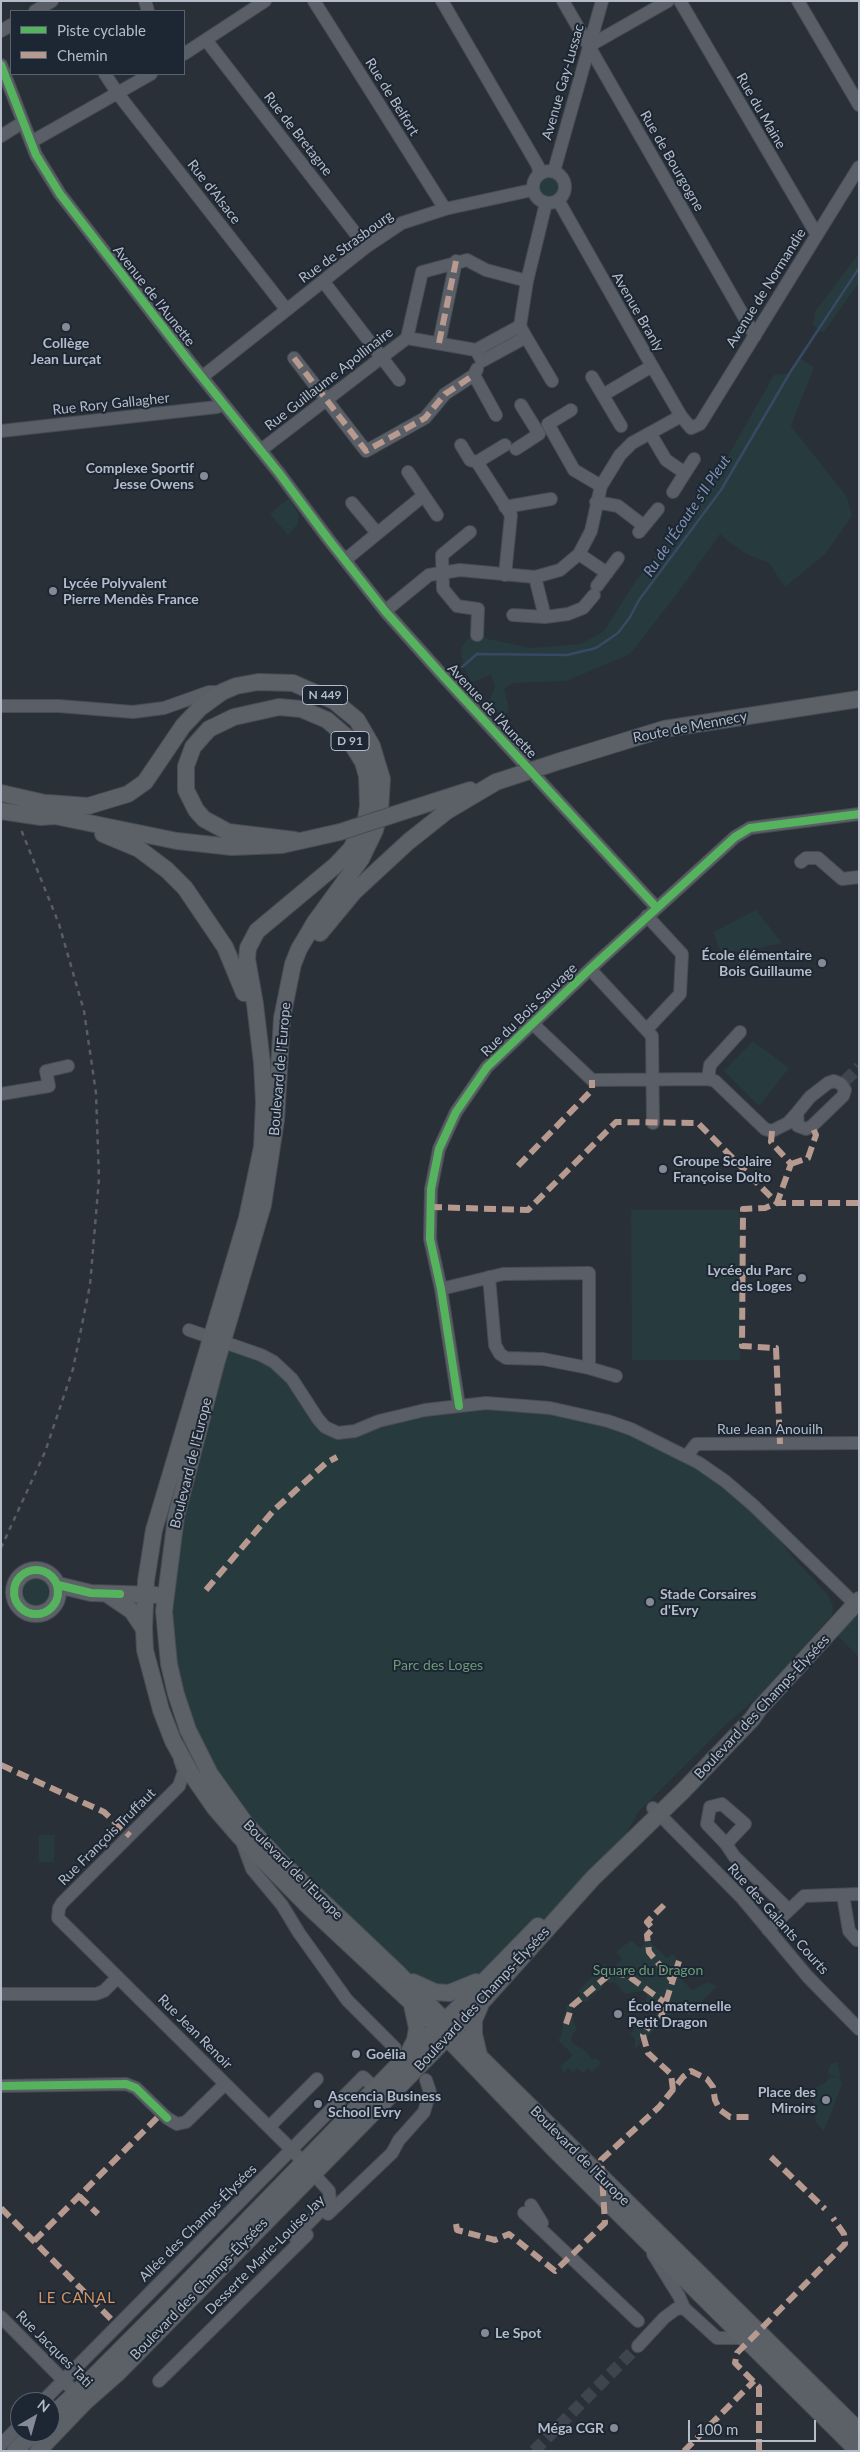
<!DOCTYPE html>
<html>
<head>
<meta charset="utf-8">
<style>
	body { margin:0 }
	#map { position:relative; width:860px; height:2452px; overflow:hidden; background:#2a3038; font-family:Lato,sans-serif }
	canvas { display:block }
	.frame { position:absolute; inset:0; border:2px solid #b4bcc9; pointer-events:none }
	.legend { position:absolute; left:10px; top:10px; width:175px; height:65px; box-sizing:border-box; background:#1d2633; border:1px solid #59626f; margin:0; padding:6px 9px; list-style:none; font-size:15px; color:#b4bcc9 }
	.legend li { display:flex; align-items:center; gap:10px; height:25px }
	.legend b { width:25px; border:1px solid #59626f }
	.north { position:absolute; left:10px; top:2392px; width:50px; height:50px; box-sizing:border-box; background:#1d2633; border:1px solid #59626f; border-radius:50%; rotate:38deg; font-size:14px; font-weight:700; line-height:20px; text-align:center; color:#b4bcc9 }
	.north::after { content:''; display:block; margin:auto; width:18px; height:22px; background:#848b96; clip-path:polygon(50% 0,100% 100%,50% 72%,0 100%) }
	.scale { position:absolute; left:688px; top:2420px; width:128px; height:22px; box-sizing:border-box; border:2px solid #b4bcc9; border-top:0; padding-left:6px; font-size:15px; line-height:18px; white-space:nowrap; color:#b4bcc9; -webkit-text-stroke:4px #1d2633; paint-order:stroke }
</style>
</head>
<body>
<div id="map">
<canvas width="860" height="2452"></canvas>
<div class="frame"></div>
<ul class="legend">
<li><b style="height:6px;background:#56b35d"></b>Piste cyclable</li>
<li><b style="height:6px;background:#b69a8f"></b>Chemin</li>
</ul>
<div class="north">N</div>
<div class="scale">100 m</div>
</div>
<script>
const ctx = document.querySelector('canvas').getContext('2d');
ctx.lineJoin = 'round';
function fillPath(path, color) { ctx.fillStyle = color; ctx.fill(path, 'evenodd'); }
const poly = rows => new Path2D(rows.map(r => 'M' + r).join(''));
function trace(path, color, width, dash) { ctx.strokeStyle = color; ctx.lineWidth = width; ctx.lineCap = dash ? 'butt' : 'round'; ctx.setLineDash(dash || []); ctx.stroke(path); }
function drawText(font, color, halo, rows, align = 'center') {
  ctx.font = font + ' Lato,sans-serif'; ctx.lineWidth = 4; ctx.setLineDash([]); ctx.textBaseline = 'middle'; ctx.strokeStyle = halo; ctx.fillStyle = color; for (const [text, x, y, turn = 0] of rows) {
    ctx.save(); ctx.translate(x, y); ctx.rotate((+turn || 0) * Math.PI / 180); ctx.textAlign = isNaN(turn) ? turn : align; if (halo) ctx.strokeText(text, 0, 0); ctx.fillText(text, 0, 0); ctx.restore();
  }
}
fillPath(poly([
	'538 187a11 11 0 1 1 22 0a11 11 0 1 1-22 0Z',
	[859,253,859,283,823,333,813,325,815,312],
	[799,358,814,367,791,426,847,497,852,516,825,554,785,587,768,562,750,556,728,541,720,534,677,594,630,654,566,681,512,683,504,689,508,705,508,712,503,716,491,708,490,701,495,686,491,675,472,682,463,666,461,648,466,640,479,634,488,639,532,648,581,644,604,631,637,579,696,506,728,456,774,375,791,373],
	[289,498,299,515,297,525,288,535,270,514],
	[756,910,782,943,741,952,720,950,713,932],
	[753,1041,789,1068,759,1106,724,1071],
	[631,1210,739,1210,740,1360,632,1360],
	[223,1341,261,1355,332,1431,379,1421,520,1405,650,1436,753,1505,789,1553,827,1594,833,1606,832,1615,763,1692,721,1729,639,1811,626,1834,532,1932,461,1990,420,1986,279,1860,188,1730,164,1607],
	'21 1592a16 16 0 1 1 32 0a16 16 0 1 1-32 0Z',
	[859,1610,859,1657,836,1634],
	[39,1835,55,1835,54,1862,39,1862],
	[631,1940,640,1948,648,1940,667,1958,673,1954,681,1963,673,1971,692,1990,707,1982,717,1986,689,2015,679,2006,635,2049,635,2039,630,2034,635,2029,635,2020,654,2019,657,2012,653,2005,646,2002,647,1996,643,1991,625,1994,616,1983,606,1982,599,1991,591,1995,588,2001,575,2004,572,2009,573,2020,577,2029,572,2035,571,2042,586,2051,592,2059,597,2059,601,2063,592,2072,588,2068,583,2073,577,2068,573,2072,568,2068,564,2073,560,2067,573,2055,558,2040,562,2035,563,2017,566,2013,566,2007,581,1994,578,1991,605,1964,611,1969,622,1959,616,1952],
	[837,2062,841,2077,835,2077,840,2078,842,2084,824,2131,816,2122,811,2090,825,2083,830,2077,835,2077,829,2074,828,2069,831,2064]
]), '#273a3e');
trace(poly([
	[462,667,477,654,567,655,596,648,618,633,630,617,639,600,721,490,791,371,859,268]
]), '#384963', 2.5);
trace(poly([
	[845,1081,859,1067],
	[534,2451,638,2346]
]), '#3f454e', 12, [12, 6]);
const minor = poly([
	[145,1,148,11],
	[314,1,445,209],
	[442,1,538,166,539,173],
	[563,1,755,336],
	[680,1,817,235],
	[798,1,859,105],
	[35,11,52,1],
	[1,31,11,25],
	[206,40,366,247],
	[589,46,668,1],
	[184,54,265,1],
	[1,65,36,155,60,194,189,361,279,473,329,540,385,611,443,676,656,907],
	[105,74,118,94,286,309],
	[1,136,17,126],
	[31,142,151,74],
	'533 187a16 16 0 1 1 32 0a16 16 0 1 1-32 0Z',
	[554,171,602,1],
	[558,200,652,366,681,416,691,428,700,424,859,167],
	[323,281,399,380],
	[520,326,527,281,546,203],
	[526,337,552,381],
	[407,338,422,272,467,260,486,270,527,281],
	[439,343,456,261],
	[294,358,366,451,425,418,445,394,474,375],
	[477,369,474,375,496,415],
	[202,377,366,247,402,223,445,209,532,190],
	[592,377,621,426],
	[603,395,652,366],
	[571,410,548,424,574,470,601,486],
	[1,431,217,407,223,404],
	[650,433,666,460,685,473,694,459],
	[461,445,470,460,477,462,511,515,505,575],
	[516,449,539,434,521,405],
	[261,450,407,338,476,350,520,326,526,337,482,361,476,350],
	[477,462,505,445],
	[408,472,437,515],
	[673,492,685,473],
	[596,502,618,506,644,526],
	[352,503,377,533],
	[505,507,551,499],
	[470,532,442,555,443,589,457,606,478,609,477,635],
	[639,532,658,509],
	[579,554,607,573],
	[345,560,423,496],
	[535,577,545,617],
	[597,586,618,558],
	[385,611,429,575,460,570,535,577,560,570,579,554,591,531,601,486,620,455,632,443,681,416],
	[513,615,545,617,568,614,583,608,594,595],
	[1,706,59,706,133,712,164,708,209,692,222,692],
	[801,862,806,858,818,858,842,879,859,877],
	[590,969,652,1036,653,1123],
	[533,1024,592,1080,708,1079,715,1081,765,1129,772,1131,788,1123,797,1113],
	[647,1029,680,994,682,954,647,916],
	[708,1079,710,1065,740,1032],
	[834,1081,841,1084,845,1090,843,1096,812,1126,806,1129,798,1126,797,1113,810,1097,828,1083,834,1081],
	[1,1094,49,1086,46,1071,68,1066],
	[489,1277,495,1345,500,1354,506,1358,543,1359,589,1368,616,1376],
	[441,1289,503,1274,589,1273,589,1368],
	[189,1330,261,1355,274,1362,292,1379,318,1419,325,1427,338,1433,355,1431,379,1421,425,1410,486,1403,550,1408,608,1421,631,1429,699,1463,725,1481,753,1505,855,1604,859,1604],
	[459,1406,441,1289,430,1239,431,1189,439,1149,456,1112,487,1067,590,969,735,837,750,828,859,814],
	[687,1456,696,1444,859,1443],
	[180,1760,184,1771,179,1786,62,1903,59,1908,58,1918,292,2150,329,2191,330,2201,295,2237],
	[653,1808,741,1897,808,1977,859,2029],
	[241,1839,252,1869,282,1905,299,1933,347,2000,395,2048],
	[726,1844,707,1824,710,1807,722,1804,745,1824,726,1844,734,1856,789,1910],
	[843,1895,849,1931,857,1940],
	[768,1930,804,1896,859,1894],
	[1,1994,96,1994,104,1991,117,1978],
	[1,2086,126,2084,136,2088,167,2118,177,2124,186,2122,225,2084],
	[269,2127,317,2079],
	[531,2205,542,2223],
	[524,2213,638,2321],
	[328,2214,392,2153,399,2140,424,2112,430,2092,426,2080],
	[653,2254,679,2296,684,2308],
	[1,2317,82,2399],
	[638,2346,664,2318,676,2309,684,2308,717,2338,744,2338],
	[159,2381,307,2235],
	[42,2402,363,2077,376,2089],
	[1,2445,20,2425]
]);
const major = poly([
	[560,761,664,729,859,699],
	[1,793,58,806],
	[48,803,88,806,128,794,145,782,183,726,200,708,222,692,236,686,258,682,293,683,334,701,357,720,372,746,382,779,380,811,375,830,361,859,315,922,299,949,293,964,282,1018,276,1120,263,1205,216,1364,176,1517,164,1611,169,1664,176,1694,188,1730,210,1774,245,1823,279,1860,398,1973,480,2057,859,2431],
	[414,808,470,790],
	[1,811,41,817,55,816,177,841,232,847,282,845,340,832],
	[103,834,139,849,167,870,185,888,225,947,244,993],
	[295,840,228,832,204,819,196,810,186,790,186,766,193,747,209,729,234,717,279,707,301,709,327,720,348,738,363,762,367,776,368,806,366,819,351,849,336,865,257,931,248,948,247,959,255,1004,262,1063,264,1102,262,1147,247,1218,154,1530,146,1581,144,1629,145,1650,161,1710,173,1741,192,1775,214,1807,240,1837,308,1906,431,2021,552,2147,858,2451],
	[320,933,354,892,408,842,447,811,496,782],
	'14 1592a22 22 0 1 1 44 0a22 22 0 1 1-44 0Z',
	[58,1585,91,1593,156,1595],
	[107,1594,132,1611,144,1629],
	[413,1982,435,1992,449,1993,476,1982],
	[410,2050,415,2040,417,2028,412,2005],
	[479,2055,474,2034,474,2020,480,2006],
	[50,2417,89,2381,164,2306,397,2066,456,2010,538,1926],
	[15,2451,34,2432],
	[38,2451,85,2402,119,2372,481,2003,593,1878,683,1791,752,1719,759,1709,859,1600]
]);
trace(minor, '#484c53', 14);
trace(major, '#484c55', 18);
trace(minor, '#5a5e66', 12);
trace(major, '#5c6168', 16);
trace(poly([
	[1,1548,45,1452,73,1369,90,1285,99,1179,96,1093,84,1011,59,924,20,827]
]), '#595d64', 2.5, [5, 5]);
const majorBridge = poly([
	[496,782,560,761],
	[340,832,414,808]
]);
trace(majorBridge, '#484c55', 18, []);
trace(majorBridge, '#5c6168', 16);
trace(poly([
	[439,343,456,261],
	[294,358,366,451,425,418,445,394,474,375],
	[772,1131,771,1142,791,1164,777,1203,765,1208,743,1209,742,1346,776,1348,780,1444],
	[791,1164,808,1158,816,1135,812,1126],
	[518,1166,592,1090,592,1080],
	[430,1207,528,1210,616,1122,698,1123,777,1203,859,1203],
	[206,1590,274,1510,326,1463,337,1457],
	[1,1765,104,1812,130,1836],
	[664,1905,647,1922,653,1929,647,1935,649,1952,672,1980],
	[566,2024,572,2006,611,1973,627,1975,664,2002],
	[673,2090,671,2074,648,2053,643,2035,650,2025,661,2017,679,1961],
	[771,2157,825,2209],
	[79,2196,98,2214],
	[1,2208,114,2322],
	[456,2224,457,2230,495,2240,509,2234,555,2271,605,2223,601,2160,659,2107,683,2077,691,2071,707,2079,713,2087,715,2100,720,2110,730,2117,750,2117],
	[34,2241,162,2113],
	[684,2451,754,2381],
	[759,2451,759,2387,735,2363,737,2353,845,2244,844,2234,833,2218]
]), '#b69a8f', 6, [12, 6]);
trace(poly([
	[1,65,36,155,60,194,189,361,279,473,329,540,385,611,443,676,656,907],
	[459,1406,441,1289,430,1239,431,1189,439,1149,456,1112,487,1067,590,969,735,837,750,828,859,814],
	'14 1592a22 22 0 1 1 44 0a22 22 0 1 1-44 0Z',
	[58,1585,91,1593,120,1594],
	[1,2086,126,2084,136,2088,167,2118]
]), '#56b35d', 8);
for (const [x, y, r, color] of [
	[66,327,5,"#848b96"],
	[204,476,5,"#848b96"],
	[53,591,5,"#848b96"],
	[822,963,5,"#848b96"],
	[663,1169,5,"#848b96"],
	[802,1278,5,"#848b96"],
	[650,1602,5,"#848b96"],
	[618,2014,5,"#848b96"],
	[356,2054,5,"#848b96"],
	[826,2100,5,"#848b96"],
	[318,2104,5,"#848b96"],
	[485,2333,5,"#848b96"],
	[614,2428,5,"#848b96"]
]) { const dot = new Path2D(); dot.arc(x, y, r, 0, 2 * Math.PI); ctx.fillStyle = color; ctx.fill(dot); trace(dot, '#1d2633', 2); }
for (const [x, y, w] of [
	[325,695,45],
	[350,741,38]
]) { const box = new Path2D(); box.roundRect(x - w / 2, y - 9.5, w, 19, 4); ctx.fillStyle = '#1d2633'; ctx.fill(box); trace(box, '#b4bcc9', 1); }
drawText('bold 12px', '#b4bcc9', null, [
	["N 449",325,695],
	["D 91",350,741]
]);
drawText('14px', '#b4bcc9', '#1d2633', [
	["Avenue Gay-Lussac",563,82,-74],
	["Rue de Belfort",392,97,58],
	["Rue du Maine",761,111,60],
	["Rue de Bretagne",298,134,52],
	["Rue de Bourgogne",672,161,60],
	["Rue d'Alsace",214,192,52],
	["Rue de Strasbourg",346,247,-36],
	["Avenue de Normandie",766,288,-58],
	["Avenue de l'Aunette",154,296,52],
	["Avenue Branly",638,312,60],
	["Rue Guillaume Apollinaire",329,379,-38],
	["Rue Rory Gallagher",111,404,-6],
	["Avenue de l’Aunette",492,711,47],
	["Route de Mennecy",690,727,-11],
	["Rue du Bois Sauvage",529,1010,-44],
	["Boulevard de l'Europe",280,1069,-85],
	["Rue Jean Anouilh",770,1429],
	["Boulevard de l'Europe",191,1463,-76],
	["Boulevard des Champs-Élysées",762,1707,-47],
	["Rue François Truffaut",107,1837,-45],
	["Boulevard de l'Europe",293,1870,45],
	["Rue des Galants Courts",778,1919,48],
	["Boulevard des Champs-Élysées",482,1999,-47],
	["Rue Jean Renoir",195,2032,45],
	["Boulevard de l'Europe",580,2156,45],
	["Allée des Champs-Élysées",198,2223,-45],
	["Desserte Marie-Louise Jay",265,2255,-45],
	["Boulevard des Champs-Élysées",199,2289,-46],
	["Rue Jacques Tati",54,2349,45]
]);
drawText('bold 14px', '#b4bcc9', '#1d2633', [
	["Collège",66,343,"center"],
	["Jean Lurçat",66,359,"center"],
	["Complexe Sportif",194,468,"right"],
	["Jesse Owens",194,484,"right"],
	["Lycée Polyvalent",63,583],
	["Pierre Mendès France",63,599],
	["École élémentaire",812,955,"right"],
	["Bois Guillaume",812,971,"right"],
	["Groupe Scolaire",673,1161],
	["Françoise Dolto",673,1177],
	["Lycée du Parc",792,1270,"right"],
	["des Loges",792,1286,"right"],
	["Stade Corsaires",660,1594],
	["d'Evry",660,1610],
	["École maternelle",628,2006],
	["Petit Dragon",628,2022],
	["Goélia",366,2054],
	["Place des",816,2092,"right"],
	["Miroirs",816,2108,"right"],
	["Ascencia Business",328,2096],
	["School Evry",328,2112],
	["Le Spot",495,2333],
	["Méga CGR",604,2428,"right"]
], 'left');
drawText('14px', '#6b9a76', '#1d2633', [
	["Parc des Loges",438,1665],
	["Square du Dragon",648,1970]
]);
drawText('italic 15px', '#7c92b1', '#1d2633', [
	["Ru de l'Écoute s'Il Pleut",687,516,-56]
]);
ctx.letterSpacing = '1px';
drawText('15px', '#d59563', '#1d2633', [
	["LE CANAL",77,2298]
]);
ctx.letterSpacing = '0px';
</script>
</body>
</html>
